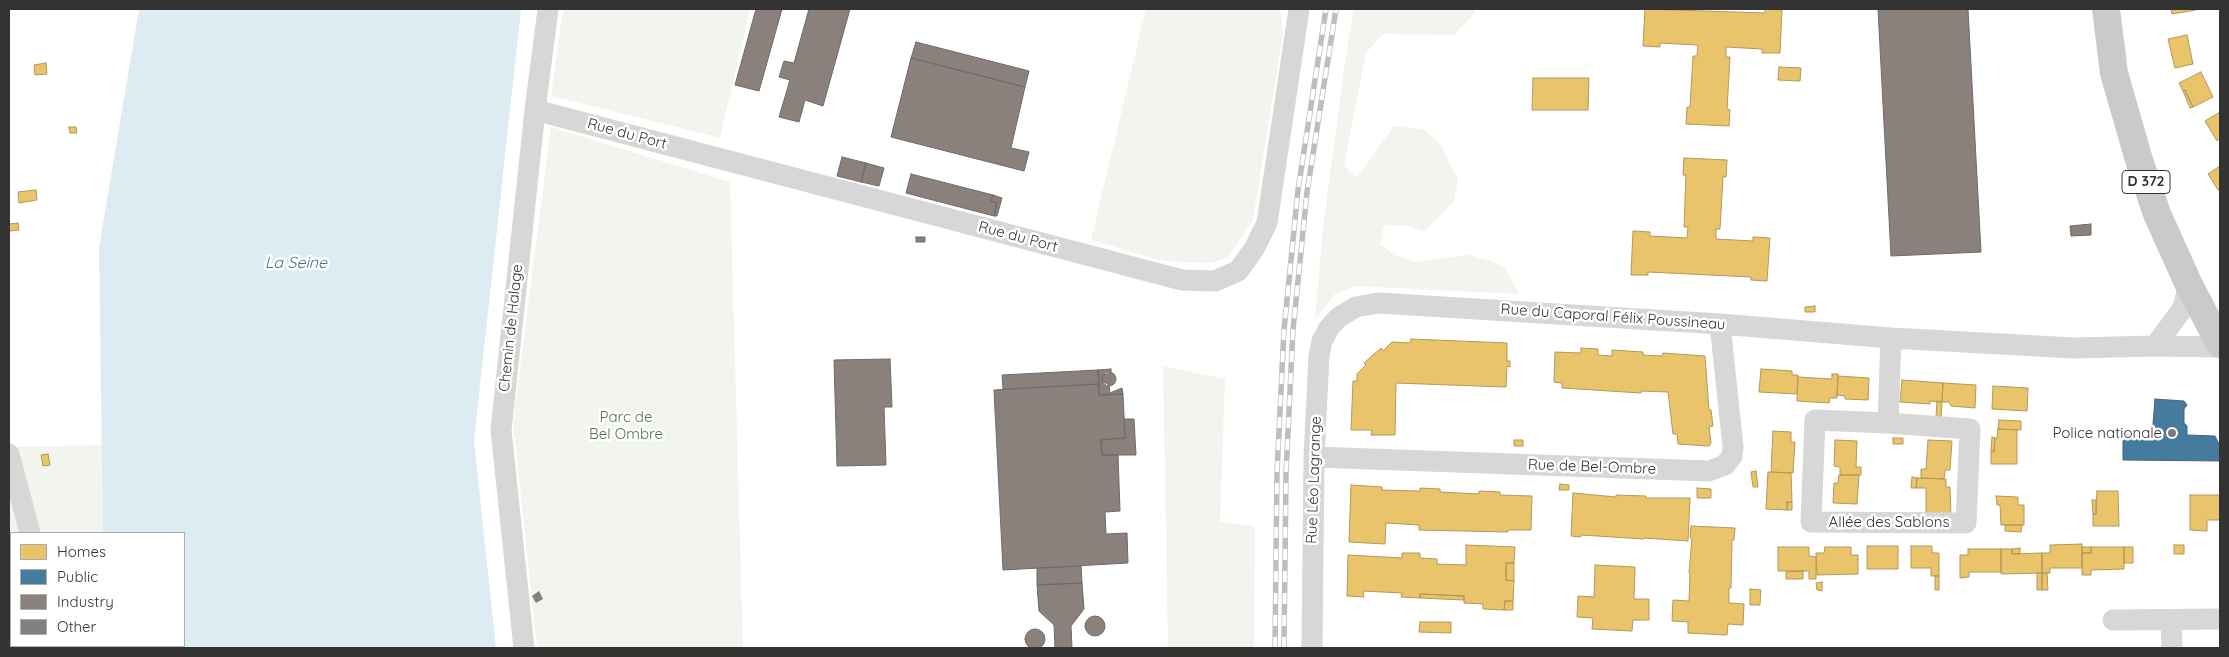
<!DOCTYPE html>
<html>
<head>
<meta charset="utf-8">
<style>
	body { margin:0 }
	#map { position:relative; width:2229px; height:657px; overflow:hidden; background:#fff; font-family:Quicksand,sans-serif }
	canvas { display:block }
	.frame { position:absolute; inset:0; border:10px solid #333; pointer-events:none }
	.legend { position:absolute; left:10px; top:532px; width:175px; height:115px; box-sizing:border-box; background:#fff; border:1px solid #adadad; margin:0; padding:6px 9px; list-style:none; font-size:15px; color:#333 }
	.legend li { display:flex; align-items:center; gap:10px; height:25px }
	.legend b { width:25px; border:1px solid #adadad }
</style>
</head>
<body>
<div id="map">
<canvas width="2229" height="657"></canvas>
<div class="frame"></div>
<ul class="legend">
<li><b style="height:14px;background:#e9c46a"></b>Homes</li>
<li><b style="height:14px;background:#457b9d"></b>Public</li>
<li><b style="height:14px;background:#8a817c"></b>Industry</li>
<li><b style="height:14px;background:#818181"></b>Other</li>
</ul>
</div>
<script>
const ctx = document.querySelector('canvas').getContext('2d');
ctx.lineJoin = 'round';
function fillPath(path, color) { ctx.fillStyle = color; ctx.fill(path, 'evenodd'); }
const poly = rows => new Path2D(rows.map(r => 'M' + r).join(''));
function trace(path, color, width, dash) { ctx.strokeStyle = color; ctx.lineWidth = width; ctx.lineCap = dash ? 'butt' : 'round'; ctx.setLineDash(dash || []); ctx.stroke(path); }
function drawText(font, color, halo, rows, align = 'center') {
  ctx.font = font + ' Quicksand,sans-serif'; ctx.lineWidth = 5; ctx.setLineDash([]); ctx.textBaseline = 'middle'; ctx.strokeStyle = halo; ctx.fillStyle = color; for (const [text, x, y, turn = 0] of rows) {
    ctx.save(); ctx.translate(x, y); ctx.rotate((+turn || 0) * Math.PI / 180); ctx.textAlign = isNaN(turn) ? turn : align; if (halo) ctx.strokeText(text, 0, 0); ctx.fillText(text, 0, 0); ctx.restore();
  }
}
fillPath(poly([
	[563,9,750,9,720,138,551,96],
	[1146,9,1280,9,1283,33,1253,220,1228,258,1210,263,1162,261,1091,240],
	[1354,9,1475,9,1473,16,1454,35,1383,34,1366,53,1344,166,1357,178,1394,126,1423,129,1441,145,1458,180,1454,201,1425,231,1407,226,1384,225,1380,244,1394,255,1415,262,1469,255,1492,261,1505,268,1519,294,1354,286,1335,294,1315,320,1323,228,1345,62],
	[551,127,730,182,743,648,537,648,513,422],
	[1163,366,1225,379,1220,522,1255,526,1254,648,1168,648],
	[102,445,103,533,11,533,11,646,105,646,105,648,9,648,9,447]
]), '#f1f5ed');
fillPath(poly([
	[139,9,521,9,474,441,496,648,105,648,105,646,184,646,184,533,103,533,99,248]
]), '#ddebf3');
const homes = poly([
	[1645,9,1765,13,1765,9,1782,10,1780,53,1762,53,1762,49,1726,47,1726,57,1730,57,1727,109,1730,110,1729,126,1686,124,1687,107,1690,107,1693,56,1697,56,1698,45,1660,43,1660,47,1643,46,1645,9],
	[2171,9,2196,9,2196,10,2172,14,2171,9],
	[2187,35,2193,64,2175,68,2168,39,2187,35],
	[46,63,47,74,35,75,34,65,46,63],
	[1779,67,1801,68,1800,81,1778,80,1779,67],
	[2201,72,2213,97,2193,107,2185,90,2183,91,2179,83,2201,72],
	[1533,78,1589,78,1588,110,1532,110,1533,78],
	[2185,90,2193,107,2190,108,2183,91,2185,90],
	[2220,112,2220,138,2217,141,2205,121,2220,112],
	[69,127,76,127,77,133,70,133,69,127],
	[1684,158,1727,160,1726,177,1723,177,1720,229,1716,229,1716,239,1753,241,1753,237,1770,238,1767,281,1751,280,1751,277,1648,272,1648,275,1631,275,1633,231,1650,232,1650,236,1687,238,1688,227,1684,227,1686,175,1683,175,1684,158],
	[2220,166,2220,190,2218,190,2208,174,2220,166],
	[36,190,37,200,19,203,18,192,36,190],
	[18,223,19,230,9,231,9,224,18,223],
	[1815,306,1815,312,1805,312,1805,307,1815,306],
	[1411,339,1507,343,1507,361,1510,361,1510,367,1507,366,1506,387,1396,383,1395,435,1371,435,1372,430,1351,430,1353,381,1357,381,1357,374,1366,365,1364,363,1381,348,1383,351,1392,342,1410,343,1411,339],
	[1581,348,1598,349,1598,355,1612,356,1612,350,1643,352,1643,355,1662,356,1663,353,1705,356,1709,410,1711,410,1713,426,1709,427,1711,443,1709,446,1678,444,1677,434,1673,434,1668,392,1641,391,1641,393,1562,388,1562,383,1554,382,1555,352,1581,353,1581,348],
	[1761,369,1792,371,1792,375,1798,375,1797,394,1759,392,1761,369],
	[1832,374,1838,374,1837,398,1830,398,1829,403,1797,401,1798,377,1832,379,1832,374],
	[1838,376,1869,378,1868,400,1845,399,1845,396,1837,395,1838,376],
	[1902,380,1943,383,1942,402,1930,401,1930,404,1900,402,1902,380],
	[1943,383,1976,385,1975,408,1951,406,1949,402,1942,402,1943,383],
	[1993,386,2028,388,2027,411,1992,409,1993,386],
	[1937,401,1942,402,1941,417,1936,417,1937,401],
	[1999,420,2021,421,2021,430,1998,429,1999,420],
	[1998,429,2017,430,2017,464,1991,464,1991,451,1994,452,1995,438,1997,438,1998,429],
	[1773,431,1791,432,1791,442,1795,442,1793,473,1771,472,1773,431],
	[1992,437,1995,438,1994,452,1991,451,1992,437],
	[1893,438,1903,438,1903,444,1893,444,1893,438],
	[1514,440,1523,440,1523,446,1514,446,1514,440],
	[1835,440,1857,441,1856,467,1861,467,1861,475,1840,475,1840,467,1834,466,1835,440],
	[1928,440,1952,441,1950,470,1945,470,1944,479,1921,478,1921,469,1926,469,1928,440],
	[48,454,50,465,43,466,41,455,48,454],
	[1756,471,1758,487,1753,487,1751,472,1756,471],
	[1768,472,1791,473,1792,502,1787,502,1787,510,1766,509,1768,472],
	[1839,475,1859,475,1857,504,1833,503,1834,483,1838,483,1839,475],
	[1912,477,1917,478,1916,488,1911,488,1912,477],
	[1917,478,1946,479,1946,487,1950,487,1951,516,1926,516,1926,488,1916,488,1917,478],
	[1560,484,1569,485,1569,490,1559,490,1560,484],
	[1351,485,1382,487,1382,490,1420,491,1420,488,1440,489,1440,492,1479,494,1479,491,1500,492,1500,495,1532,496,1531,530,1508,530,1508,532,1419,530,1419,525,1386,523,1385,544,1349,542,1351,485],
	[1697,488,1711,489,1711,498,1697,498,1697,488],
	[2097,491,2118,491,2119,526,2093,526,2093,514,2096,514,2097,491],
	[1573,493,1616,497,1616,495,1646,496,1646,498,1690,498,1688,541,1644,538,1644,539,1581,535,1581,537,1571,536,1573,493],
	[2190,495,2220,495,2220,520,2207,520,2207,531,2190,530,2190,495],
	[1996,496,2018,497,2018,505,2024,505,2024,525,2001,525,2000,505,1997,505,1996,496],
	[2092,500,2096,500,2096,514,2093,514,2092,500],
	[1787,502,1792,502,1792,510,1787,510,1787,502],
	[2005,525,2022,525,2021,532,2005,531,2005,525],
	[1691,526,1735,528,1734,540,1732,540,1731,588,1729,588,1729,603,1744,604,1743,625,1728,624,1727,635,1688,633,1688,622,1672,621,1673,600,1689,601,1690,573,1689,573,1692,538,1690,538,1691,526],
	[2082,544,2082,568,2050,568,2050,573,2042,573,2042,553,2050,553,2050,545,2082,544],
	[1466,545,1515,547,1514,563,1506,563,1506,580,1514,581,1513,601,1505,601,1504,610,1483,609,1483,604,1464,603,1464,596,1420,594,1420,598,1401,597,1402,593,1363,591,1364,597,1347,596,1348,555,1402,558,1402,553,1420,553,1420,558,1437,559,1437,564,1466,565,1466,545],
	[2174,545,2184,545,2184,554,2174,554,2174,545],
	[1867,546,1898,546,1898,569,1867,569,1867,546],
	[1911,546,1932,546,1932,553,1939,553,1939,576,1931,576,1931,568,1911,568,1911,546],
	[1778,547,1809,547,1809,556,1816,557,1816,579,1809,579,1809,571,1778,571,1778,547],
	[1825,547,1851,547,1851,555,1858,555,1858,574,1817,575,1816,553,1824,553,1825,547],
	[2082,547,2091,547,2091,553,2082,553,2082,547],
	[2091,547,2124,547,2124,569,2091,570,2091,575,2082,575,2082,553,2091,553,2091,547],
	[2124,547,2133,547,2133,563,2124,563,2124,547],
	[2020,548,2020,554,2012,554,2012,549,2020,548],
	[1968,549,2001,549,2001,572,1969,572,1969,577,1960,578,1960,555,1968,555,1968,549],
	[2001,549,2012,549,2012,554,2042,553,2042,573,2001,574,2001,549],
	[1506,563,1514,563,1514,581,1506,580,1506,563],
	[1595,565,1635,567,1634,599,1649,599,1649,620,1633,620,1632,631,1592,629,1593,618,1577,617,1578,596,1594,597,1595,565],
	[1803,571,1803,579,1786,579,1786,572,1803,571],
	[2037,573,2042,573,2042,590,2037,590,2037,573],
	[2042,573,2047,573,2048,590,2042,590,2042,573],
	[1935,576,1939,576,1939,590,1935,590,1935,576],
	[1822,582,1822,591,1817,590,1816,583,1822,582],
	[1750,589,1761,590,1760,605,1750,605,1750,589],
	[1420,594,1464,596,1464,600,1420,598,1420,594],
	[1505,601,1513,601,1513,610,1504,610,1505,601],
	[1420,622,1451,622,1451,633,1419,632,1420,622]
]);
fillPath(homes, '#e9c46a');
trace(homes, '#b2985a', 1);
const public = poly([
	[2155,399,2184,401,2187,405,2184,409,2184,423,2187,426,2187,435,2215,436,2220,446,2220,461,2123,460,2123,435,2152,436,2155,399]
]);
fillPath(public, '#457b9d');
trace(public, '#40657d', 1);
const industry = poly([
	[756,9,782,9,759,91,735,85,756,9],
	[809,9,850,9,823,106,805,100,799,122,779,117,790,80,779,77,784,61,794,63,809,9],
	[1878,9,1968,9,1981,252,1891,256,1878,9],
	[916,42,1029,71,1025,87,911,58,916,42],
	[911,58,1025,87,1011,148,1029,152,1024,171,891,137,911,58],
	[842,157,866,163,861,182,837,176,842,157],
	[866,163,884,168,879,186,861,182,866,163],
	[911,174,993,195,991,201,997,203,994,216,906,193,911,174],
	[993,195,1002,198,997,216,994,216,997,203,991,201,993,195],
	[2091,224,2091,235,2071,236,2070,226,2091,224],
	[916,237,925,237,925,242,916,242,916,237],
	[890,359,892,407,884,407,886,465,837,466,834,360,890,359],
	[1111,369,1111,373,1103,375,1102,381,1109,385,1110,393,1122,388,1123,394,1099,395,1098,370,1111,369],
	[1098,370,1099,384,1003,389,1002,375,1098,370],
	'1102 379a7 7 0 1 1 14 0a7 7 0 1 1-14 0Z',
	[1099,384,1099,395,1123,394,1125,438,1101,440,1102,455,1118,455,1120,511,1105,512,1106,534,1127,533,1128,563,1003,570,994,390,1099,384],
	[1124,419,1134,419,1136,455,1102,455,1101,440,1125,438,1124,419],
	[1081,566,1082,583,1037,585,1037,568,1081,566],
	[1082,583,1084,609,1071,626,1072,648,1055,648,1054,625,1039,611,1037,585,1082,583],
	'1085 626a10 10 0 1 1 20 0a10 10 0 1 1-20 0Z',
	'1025 639a10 10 0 1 1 20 0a10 10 0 1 1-20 0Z'
]);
fillPath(industry, '#8a817c');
trace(industry, '#706a66', 1);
fillPath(poly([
	[539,591,543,599,536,603,532,596]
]), '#818181');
trace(poly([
	[535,110,1182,280,1215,281,1238,271,1254,249,1267,223,1299,9],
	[2155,346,2183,308,2189,285],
	[1888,423,1970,429,1966,523,1811,522,1815,420,1888,423,1891,338],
	[9,454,30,533],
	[1314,457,1709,471,1725,465,1732,456,1733,447,1720,324],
	[2113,620,2220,619],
	[2171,620,2172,648],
	[54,646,55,648],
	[524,648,501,430,535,110,548,9],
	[1312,648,1314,457,1319,356,1322,341,1329,328,1339,317,1356,307,1378,303,1720,324,1891,338,2074,348,2155,346,2220,347]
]), '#d7d7d7', 21);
trace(poly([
	[2106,9,2114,73,2139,160,2157,214,2189,285,2220,344]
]), '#cacaca', 28);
const rail = poly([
	[1275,648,1277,472,1284,330,1298,190,1326,9],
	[1284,648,1286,473,1293,330,1307,192,1336,9]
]);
trace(rail, '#bebebe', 5.5);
trace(rail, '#fff', 4, [11]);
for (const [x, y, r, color] of [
	[2172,433,5,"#7a7a7a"]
]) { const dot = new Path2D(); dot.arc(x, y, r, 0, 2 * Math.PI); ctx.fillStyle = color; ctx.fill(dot); trace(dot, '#fff', 2); }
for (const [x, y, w] of [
	[2146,182,48]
]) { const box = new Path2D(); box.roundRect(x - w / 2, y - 11.5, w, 23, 4); ctx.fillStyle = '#fff'; ctx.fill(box); trace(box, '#333', 1); }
drawText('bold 14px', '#333', null, [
	["D 372",2146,182]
]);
drawText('15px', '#333', '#fff', [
	["Rue du Port",627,134,15],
	["Rue du Port",1018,237,15],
	["Rue du Caporal Félix Poussineau",1613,317,4],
	["Chemin de Halage",511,328,-84],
	["Rue de Bel-Ombre",1592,467,2],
	["Rue Léo Lagrange",1314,480,-88],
	["Allée des Sablons",1889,522]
]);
drawText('15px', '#56703f', '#fff', [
	["Parc de",626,417],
	["Bel Ombre",626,434]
]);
drawText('15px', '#333', '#fff', [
	["Police nationale",2162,433]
], 'right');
drawText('italic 16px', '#3f7597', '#fff', [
	["La Seine",296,263]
]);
</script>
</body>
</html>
